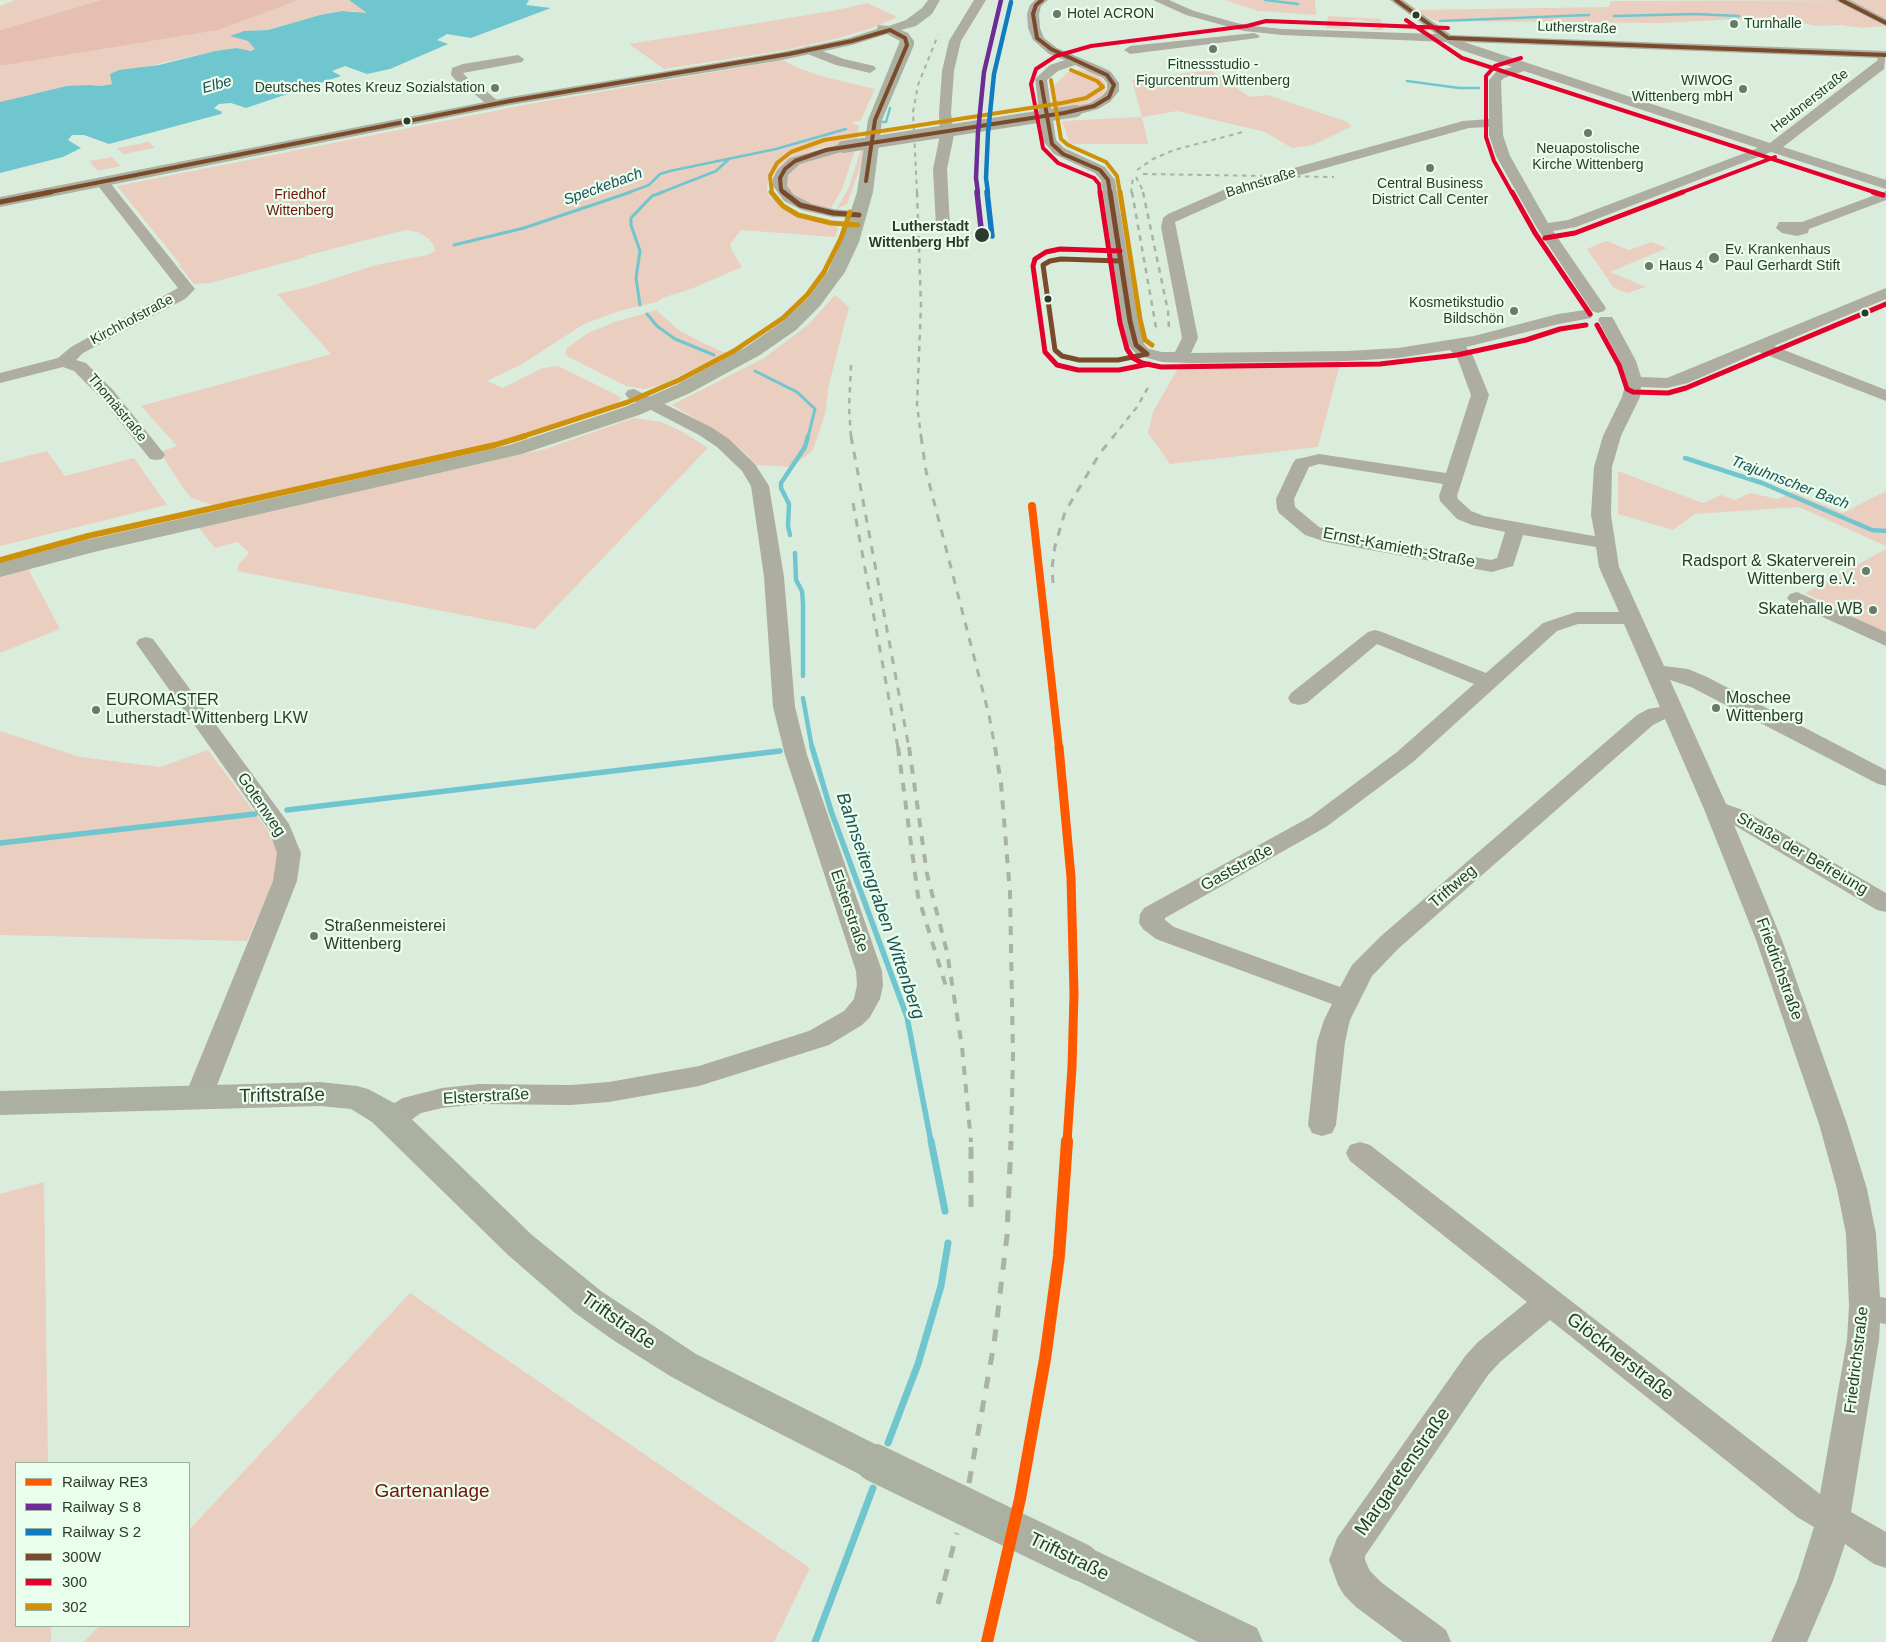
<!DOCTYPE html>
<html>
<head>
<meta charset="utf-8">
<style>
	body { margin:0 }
	#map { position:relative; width:1886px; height:1642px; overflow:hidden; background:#daeddd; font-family:Helvetica,sans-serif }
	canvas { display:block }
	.legend { position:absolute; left:15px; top:1462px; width:175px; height:165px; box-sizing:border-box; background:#e9feec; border:1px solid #9eb0a0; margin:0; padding:6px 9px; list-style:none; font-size:15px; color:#2d3b2f }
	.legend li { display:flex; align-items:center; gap:10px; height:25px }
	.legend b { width:25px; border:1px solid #9eb0a0 }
</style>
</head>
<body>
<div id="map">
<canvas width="1886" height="1642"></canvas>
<ul class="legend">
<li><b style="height:6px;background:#ff5900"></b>Railway RE3</li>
<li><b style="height:6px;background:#6b2c94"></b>Railway S 8</li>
<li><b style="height:6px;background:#107bc0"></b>Railway S 2</li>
<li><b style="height:6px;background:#7a4b2a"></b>300W</li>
<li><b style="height:6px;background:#e4002b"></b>300</li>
<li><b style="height:6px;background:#cf9109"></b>302</li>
</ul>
</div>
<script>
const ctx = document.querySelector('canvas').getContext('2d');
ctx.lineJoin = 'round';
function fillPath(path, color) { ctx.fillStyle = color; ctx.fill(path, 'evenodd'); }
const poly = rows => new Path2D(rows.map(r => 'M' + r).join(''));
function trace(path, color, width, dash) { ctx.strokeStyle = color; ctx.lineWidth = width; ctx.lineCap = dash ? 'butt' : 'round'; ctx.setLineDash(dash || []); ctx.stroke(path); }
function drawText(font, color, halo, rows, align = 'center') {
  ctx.font = font + ' Helvetica,sans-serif'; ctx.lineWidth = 4.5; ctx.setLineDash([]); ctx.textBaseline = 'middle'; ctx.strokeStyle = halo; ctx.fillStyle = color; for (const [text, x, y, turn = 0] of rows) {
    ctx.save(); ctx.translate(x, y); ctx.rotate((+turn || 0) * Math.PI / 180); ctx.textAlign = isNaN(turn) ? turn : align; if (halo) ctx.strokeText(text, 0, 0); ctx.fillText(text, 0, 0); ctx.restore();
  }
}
fillPath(poly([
	[15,0,101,0,0,30,0,6],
	[299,0,349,0,368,12,362,14,354,11,342,11,320,15,268,30,244,31,248,41,256,49,251,51,237,48,215,51,149,66,112,78,112,84,101,86,90,85,26,95,13,101,0,102,0,66,219,30],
	[1225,0,1315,0,1316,15,1258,11],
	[1886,0,1886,26,1862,28,1841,25,1816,26,1787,20,1738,19,1661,23,1435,21,1416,10,1609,7,1611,1],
	[867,3,896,16,895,18,872,28,839,38,786,50,664,69,629,44,838,10],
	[1328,16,1381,19,1383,30,1369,30,1377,27,1377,24,1358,19,1342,23,1344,26,1352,29,1328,28,1326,29],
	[783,60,795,67,824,77,875,89,861,120,852,123,859,126,857,140,816,149,797,157,776,170,768,180,767,192,770,197,795,212,835,224,838,229,835,237,741,230,730,244,732,251,742,267,691,289,662,298,657,302,619,311,584,324,522,364,487,381,503,388,543,368,558,366,615,394,621,398,618,403,483,449,217,507,192,498,185,491,160,452,177,446,141,406,331,354,277,294,308,287,376,265,427,255,435,251,434,246,429,239,418,232,405,230,305,256,306,257,210,283,194,284,179,265,181,265,117,186,524,105],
	[1079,70,1092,71,1105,82,1106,89,1102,96,1079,107,1054,110,1051,89,1068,72],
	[1210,70,1250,97,1268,95,1345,121,1352,126,1313,145,1292,148,1265,132,1177,111,1142,117,1148,144,1070,144,1062,121,1142,117,1132,80],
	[149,142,155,148,123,154,117,148],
	[862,146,865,146,861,165,847,204,837,209,849,187],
	[856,147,842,189,831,208,816,206,796,198,786,186,787,176,801,163],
	[112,157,121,166,98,171,89,161],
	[1606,241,1629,250,1651,242,1667,248,1610,272,1646,287,1627,293,1614,288,1587,249],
	[835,295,849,307,829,384,825,414,813,450,792,467,757,465,742,450,723,435,672,405,764,358,809,324],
	[656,310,680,331,701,342,726,353,661,385,644,389,626,386,567,356,565,353,567,348,588,333,615,322],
	[1341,361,1318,447,1170,464,1148,433,1153,412,1181,363],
	[634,418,661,422,681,431,708,448,535,629,237,571,239,564,249,553,238,542,215,548,198,527,545,449],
	[47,451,65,476,134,458,167,505,0,546,0,463],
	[1618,471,1703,503,1721,495,1735,500,1750,493,1778,499,1793,492,1843,513,1886,491,1886,546,1799,507,1695,514,1673,530,1618,514],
	[1886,549,1886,633,1805,593],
	[27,567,60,629,0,653,0,576],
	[0,731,80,757,160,767,208,750,266,828,274,841,278,857,277,874,247,941,0,935],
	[44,1182,48,1463,16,1463,16,1626,51,1626,51,1642,0,1642,0,1194],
	[410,1293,810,1568,774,1642,84,1642,99,1626,189,1626,189,1530]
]), '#eacec0');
fillPath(poly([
	[101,0,299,0,219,30,0,66,0,30]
]), '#e6bfb1');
fillPath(poly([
	[349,0,529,0,526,5,551,8,471,38,447,34,437,40,448,44,390,69,367,74,345,66,332,71,341,76,246,108,231,103,219,104,214,108,222,112,221,114,109,144,84,135,72,135,68,140,81,148,63,157,0,173,0,102,67,86,90,85,101,86,112,84,110,74,119,70,159,65,215,51,237,48,251,51,255,49,248,41,230,36,244,31,268,30,320,15,342,11,367,13]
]), '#70c6ce');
trace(poly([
	[1265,0,1298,4],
	[1614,16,1695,14,1739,16],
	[1440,21,1589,15],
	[1407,81,1459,88,1479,88],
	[883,122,886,122,890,108],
	[627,193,649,185,660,174,670,171,776,149,846,129],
	[660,193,716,171,729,159]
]), '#70c6ce', 2.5);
trace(poly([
	[454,245,524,228,631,192],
	[640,305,636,278,640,251,631,225,631,218,652,196,663,192],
	[647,314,657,326,675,339,714,355],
	[755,371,797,392,815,409,808,437]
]), '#70c6ce', 3);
trace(poly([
	[1685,458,1762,483,1872,530,1886,531],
	[790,535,788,526,789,504,781,488,781,483,805,447,808,436],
	[795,553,796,580,802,591,803,603,803,676],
	[803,698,812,748]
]), '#70c6ce', 4.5);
trace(poly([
	[812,747,831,811,907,1017,931,1142],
	[287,810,780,751],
	[0,843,255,814]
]), '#70c6ce', 5.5);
trace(poly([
	[931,1141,945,1211],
	[888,1443,918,1364,941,1286,948,1243],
	[815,1642,873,1488]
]), '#70c6ce', 7);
fillPath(poly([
	[974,0,986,0,961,41,954,71,951,113,954,135,947,169,950,227,948,230,943,231,938,230,936,227,933,169,940,135,939,113,942,71,949,41,974,0],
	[1035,0,1048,0,1041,6,1039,14,1040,28,1044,38,1057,48,1106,69,1111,72,1119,83,1119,91,1110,102,1098,109,1076,115,1071,114,1070,111,1071,108,1090,103,1102,96,1107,90,1107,83,1103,78,1075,65,1058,71,1047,80,1056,140,1064,148,1105,167,1115,180,1138,321,1144,344,1149,349,1162,352,1175,352,1182,338,1161,227,1163,218,1168,214,1230,187,1265,176,1463,121,1489,119,1489,80,1496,72,1512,67,1461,50,1446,42,1282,35,1244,31,1186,15,1153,0,1169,0,1194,11,1244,25,1282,29,1436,34,1390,0,1403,0,1451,35,1886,51,1884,69,1783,147,1886,180,1886,189,1771,152,1576,227,1553,231,1606,308,1604,311,1598,313,1592,311,1537,228,1496,156,1489,135,1489,127,1469,128,1275,182,1240,193,1175,222,1198,338,1191,353,1347,351,1398,348,1474,336,1558,314,1585,310,1591,312,1593,315,1591,318,1559,324,1466,347,1473,356,1489,395,1457,496,1458,499,1471,511,1484,516,1588,535,1595,536,1591,515,1594,467,1603,436,1622,397,1626,382,1620,361,1598,320,1600,317,1612,317,1614,320,1636,361,1641,377,1667,378,1886,288,1886,299,1774,346,1886,390,1886,401,1759,352,1688,383,1667,388,1641,387,1640,397,1621,436,1612,467,1611,515,1619,567,1664,666,1688,669,1707,677,1886,770,1886,786,1878,784,1691,687,1670,680,1726,804,1745,811,1886,893,1886,912,1877,910,1734,825,1782,940,1847,1124,1867,1189,1876,1234,1880,1297,1886,1298,1886,1324,1880,1323,1879,1340,1851,1512,1886,1532,1886,1568,1874,1564,1845,1544,1833,1581,1807,1642,1771,1642,1797,1581,1814,1527,1797,1517,1550,1320,1500,1362,1488,1375,1365,1556,1365,1560,1370,1571,1382,1583,1446,1630,1451,1642,1403,1642,1356,1607,1344,1595,1338,1585,1329,1560,1337,1538,1466,1355,1478,1342,1527,1302,1350,1161,1346,1153,1350,1145,1360,1142,1370,1145,1820,1494,1847,1340,1849,1306,1846,1234,1837,1189,1819,1124,1756,940,1704,809,1665,719,1653,725,1399,948,1372,976,1350,1020,1345,1042,1336,1125,1332,1133,1322,1136,1312,1133,1308,1125,1317,1042,1324,1020,1332,1004,1156,939,1143,929,1139,923,1140,914,1144,908,1310,817,1397,752,1474,684,1377,644,1307,703,1299,705,1291,703,1288,698,1291,693,1368,632,1375,630,1382,632,1486,673,1543,623,1576,612,1619,612,1599,567,1596,547,1523,535,1513,566,1492,572,1326,542,1305,535,1279,513,1277,509,1276,499,1293,463,1296,459,1302,458,1319,454,1446,473,1471,395,1457,357,1450,350,1398,358,1347,361,1191,363,1162,362,1137,355,1128,345,1122,321,1101,180,1095,173,1054,154,1043,141,1035,79,1050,65,1065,60,1049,54,1033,40,1028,28,1027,14,1030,5,1035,0],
	[1464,42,1877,58,1878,60,1770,143,1464,42],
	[1524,71,1758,148,1568,220,1548,223,1510,156,1503,135,1501,81,1504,78,1524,71],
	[1319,464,1443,484,1439,496,1440,501,1457,519,1472,525,1505,532,1497,558,1491,560,1337,533,1319,527,1295,507,1294,499,1309,467,1319,464],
	[1578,624,1624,624,1660,707,1648,709,1637,715,1381,936,1352,965,1340,987,1174,927,1165,920,1165,918,1326,827,1413,762,1557,631,1578,624],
	[1835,0,1850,0,1886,19,1886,26,1835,0],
	[1254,33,1260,36,1258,38,1130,54,1124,50,1130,46,1254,33],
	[809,46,844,59,874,66,876,69,870,73,836,65,805,53,803,50,805,47,809,46],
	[518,55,524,59,522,62,463,73,471,82,480,86,498,101,500,104,498,107,490,107,472,92,463,88,451,75,452,68,463,64,518,55],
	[843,143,850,147,848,150,800,164,788,175,787,186,794,195,812,204,833,209,864,212,866,215,864,218,833,217,802,210,784,201,773,186,773,178,777,170,790,158,843,143],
	[102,178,107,179,195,289,185,299,83,353,76,360,86,363,113,390,162,451,165,455,162,459,156,460,150,459,101,398,74,371,63,367,0,383,0,373,58,358,71,347,178,288,95,182,102,178],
	[1886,191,1886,200,1809,229,1808,233,1797,236,1782,233,1776,228,1779,222,1802,222,1886,191],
	[634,389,711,427,729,439,755,464,769,486,784,577,795,707,807,755,882,971,883,985,880,999,870,1017,862,1025,829,1045,699,1086,609,1102,571,1105,479,1104,442,1108,421,1113,401,1127,391,1130,381,1127,377,1119,381,1111,403,1098,442,1088,479,1084,571,1085,609,1082,699,1066,809,1031,844,1011,854,999,857,985,856,971,785,755,773,707,764,577,751,486,742,471,717,447,699,435,628,398,625,394,628,390,634,389],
	[1797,592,1886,632,1886,646,1790,602,1787,598,1790,594,1797,592],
	[146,637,153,639,289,824,301,853,297,881,212,1098,208,1105,198,1108,188,1105,184,1098,273,881,277,853,269,830,136,643,139,639,146,637]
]), '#aeada2');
fillPath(poly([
	[928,0,940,0,932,14,916,26,901,30,908,33,914,41,914,45,882,120,873,192,859,242,845,272,820,306,796,330,760,355,690,393,639,415,522,454,94,552,0,577,0,563,82,541,509,445,625,407,676,385,746,347,782,322,808,298,828,271,841,242,857,192,868,120,900,41,887,34,852,45,782,60,510,105,0,207,0,197,510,97,782,52,849,38,877,29,878,25,889,26,906,20,922,8,928,0],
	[320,1082,357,1086,368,1089,396,1104,532,1235,601,1291,696,1354,889,1451,895,1463,889,1475,875,1480,861,1475,714,1400,670,1376,613,1340,575,1313,508,1255,372,1122,351,1109,320,1106,0,1115,0,1091,320,1082],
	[1080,1543,1257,1628,1263,1642,1198,1642,1066,1575,1060,1562,1066,1549,1080,1543]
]), '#acb0a0');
trace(poly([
	[1137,170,1153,159,1174,150,1243,132],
	[1143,174,1334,177],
	[1136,177,1144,193],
	[917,193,913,112,918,85,938,35],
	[1131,193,1133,177]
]), '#aab1a5', 2, [4.5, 4.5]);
trace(poly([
	[917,192,921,306,917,404,921,437],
	[1132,192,1157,333],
	[1143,192,1168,311,1169,328],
	[851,365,849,408,851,437],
	[1113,437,1137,407,1150,384]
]), '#aab1a5', 2.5, [5.5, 5.5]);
trace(poly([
	[851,436,909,748],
	[921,436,926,471,989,715,995,748],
	[853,503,898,748],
	[1053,583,1052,568,1055,546,1065,512,1100,453,1114,436]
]), '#aab1a5', 3, [8, 8]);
trace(poly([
	[898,747,918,896,948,993],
	[909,747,927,874,947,952,962,1047,971,1142],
	[995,747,1001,783,1010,893,1013,1055,1011,1142]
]), '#aab1a5', 4, [9, 9]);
trace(poly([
	[971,1207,971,1141],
	[969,1483,994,1344,1007,1236,1011,1141],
	[938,1604,957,1533]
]), '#aab1a5', 5, [12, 12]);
trace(poly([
	[843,147,1076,111]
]), '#aeada2', 12);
trace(poly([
	[875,1463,1080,1562]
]), '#acb0a0', 38);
trace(poly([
	[1396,0,1448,38],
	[1841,0,1886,23],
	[1448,38,1886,55],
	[1041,82,1052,144,1063,154,1100,170,1108,180,1110,193],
	[866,181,875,120,907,45,905,38,890,30],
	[45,193,510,101,789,54,852,41,890,30],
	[785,193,781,190,780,178,785,169,795,161,826,150,1064,113,1094,106,1109,97,1114,85,1107,75,1051,49,1037,38,1033,14,1036,5,1042,0]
]), '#7a4b2a', 4);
trace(poly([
	[783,192,800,205,833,213,859,215],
	[1110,192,1130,321,1136,345,1147,354],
	[0,202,51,192],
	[1120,261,1061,259,1050,261,1043,265,1055,350,1062,356,1079,360,1118,360,1147,354]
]), '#7a4b2a', 5);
trace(poly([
	[1406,20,1462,58,1877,193],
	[1100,193,1099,184,1094,178,1058,163,1043,148,1031,84,1036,69,1056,56,1091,46,1247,26,1266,21,1448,28],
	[1512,193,1494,161,1486,137,1486,76,1495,66,1521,58],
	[1680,193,1775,157]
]), '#e4002b', 4);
trace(poly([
	[1100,192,1120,323,1127,349,1133,358,1142,363,1161,367,1380,364,1457,355,1526,340,1560,329,1586,325],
	[1512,192,1535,233,1590,314],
	[1873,192,1883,195],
	[1545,238,1575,233,1683,192],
	[1120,251,1060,249,1046,252,1035,259,1033,266,1045,352,1057,365,1078,370,1119,370,1149,364],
	[1597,325,1619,365,1627,389,1633,392,1668,393,1686,388,1886,304]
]), '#e4002b', 5);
trace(poly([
	[1051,80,1061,139,1068,145,1106,162,1117,176,1120,193],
	[772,193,770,176,777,163,791,152,824,140,1062,103,1086,98,1103,87,1097,81,1071,70]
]), '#cf9109', 4);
trace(poly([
	[771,192,783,206,798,215,831,223,858,225],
	[1120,192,1140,319,1145,340,1152,345],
	[521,437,628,402,679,380,734,351,783,318,807,295,824,272,841,238,850,212]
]), '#cf9109', 5);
trace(poly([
	[0,560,88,536,495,445,525,436]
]), '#cf9109', 6);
trace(poly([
	[1032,506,1059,748]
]), '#ff5900', 8);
trace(poly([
	[1059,747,1071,877,1074,994,1072,1067,1067,1142]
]), '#ff5900', 9);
trace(poly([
	[987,1642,1020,1499,1045,1359,1059,1256,1067,1141]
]), '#ff5900', 12);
trace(poly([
	[978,193,976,178,978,132,984,72,1001,0]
]), '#6b2c94', 4.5);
trace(poly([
	[977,192,982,237]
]), '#6b2c94', 5.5);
trace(poly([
	[988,193,986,178,988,133,994,74,1011,2]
]), '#107bc0', 4.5);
trace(poly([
	[987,192,992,236]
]), '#107bc0', 5.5);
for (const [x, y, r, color] of [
	[1057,14,5,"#6a796c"],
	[1416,15,4.5,"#2d3b2f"],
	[1734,24,5,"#6a796c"],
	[1213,49,5,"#6a796c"],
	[495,88,5,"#6a796c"],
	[1743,89,5,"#6a796c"],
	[407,121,4.5,"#2d3b2f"],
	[1588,133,5,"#6a796c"],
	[1430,168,5,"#6a796c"],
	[982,235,8,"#2d3b2f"],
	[1714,258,6,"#6a796c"],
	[1649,266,5,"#6a796c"],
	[1048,299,4.5,"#2d3b2f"],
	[1514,311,5,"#6a796c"],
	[1865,313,4.5,"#2d3b2f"],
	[1866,571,5,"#6a796c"],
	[1873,610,5,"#6a796c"],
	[1716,708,5,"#6a796c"],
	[96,710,5,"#6a796c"],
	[314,936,5,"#6a796c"]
]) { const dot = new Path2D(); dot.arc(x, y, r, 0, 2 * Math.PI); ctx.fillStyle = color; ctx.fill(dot); trace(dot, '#e9feec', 2); }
drawText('14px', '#2d3b2f', '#e9feec', [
	["Hotel ACRON",1067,14],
	["Turnhalle",1744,24],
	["Fitnessstudio -",1213,65,"center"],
	["Figurcentrum Wittenberg",1213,81,"center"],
	["WIWOG",1733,81,"right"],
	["Wittenberg mbH",1733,97,"right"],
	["Deutsches Rotes Kreuz Sozialstation",485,88,"right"],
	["Neuapostolische",1588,149,"center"],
	["Kirche Wittenberg",1588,165,"center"],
	["Central Business",1430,184,"center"],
	["District Call Center",1430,200,"center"],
	["Ev. Krankenhaus",1725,250],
	["Paul Gerhardt Stift",1725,266],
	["Haus 4",1659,266],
	["Kosmetikstudio",1504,303,"right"],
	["Bildschön",1504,319,"right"]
], 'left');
drawText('14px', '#2d3b2f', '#e9feec', [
	["Lutherstraße",1577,28,2],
	["Heubnerstraße",1810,101,-38],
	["Bahnstraße",1261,183,-17],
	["Kirchhofstraße",132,320,-28],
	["Thomästraße",117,408,50]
]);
drawText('14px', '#75100b', '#e9feec', [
	["Friedhof",300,195],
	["Wittenberg",300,211]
]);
drawText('bold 14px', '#2d3b2f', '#e9feec', [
	["Lutherstadt",969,227],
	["Wittenberg Hbf",969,243]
], 'right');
drawText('italic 15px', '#205158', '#e9feec', [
	["Elbe",217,85,-16],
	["Speckebach",603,187,-20],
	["Trajuhnscher Bach",1790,483,21]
]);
drawText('16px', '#2d3b2f', '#e9feec', [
	["Ernst-Kamieth-Straße",1399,548,11],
	["Gotenweg",261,805,56],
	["Straße der Befreiung",1802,854,30],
	["Gaststraße",1237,868,-29],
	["Triftweg",1453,887,-41],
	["Elsterstraße",849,911,71],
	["Friedrichstraße",1779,969,70],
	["Elsterstraße",486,1097,-3],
	["Friedrichstraße",1857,1360,-83]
]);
drawText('16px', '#2d3b2f', '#e9feec', [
	["Radsport & Skaterverein",1856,562,"right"],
	["Wittenberg e.V.",1856,580,"right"],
	["Skatehalle WB",1863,610,"right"],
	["Moschee",1726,699],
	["Wittenberg",1726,717],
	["EUROMASTER",106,701],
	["Lutherstadt-Wittenberg LKW",106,719],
	["Straßenmeisterei",324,927],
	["Wittenberg",324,945]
], 'left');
drawText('italic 18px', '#205158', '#e9feec', [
	["Bahnseitengraben Wittenberg",880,906,71]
]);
drawText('19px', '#2d3b2f', '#e9feec', [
	["Triftstraße",282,1096,-1],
	["Triftstraße",618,1321,35],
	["Glöcknerstraße",1620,1357,38],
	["Margaretenstraße",1403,1472,-55],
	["Triftstraße",1069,1557,26]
]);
drawText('19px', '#75100b', '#e9feec', [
	["Gartenanlage",432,1492]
]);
</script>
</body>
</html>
